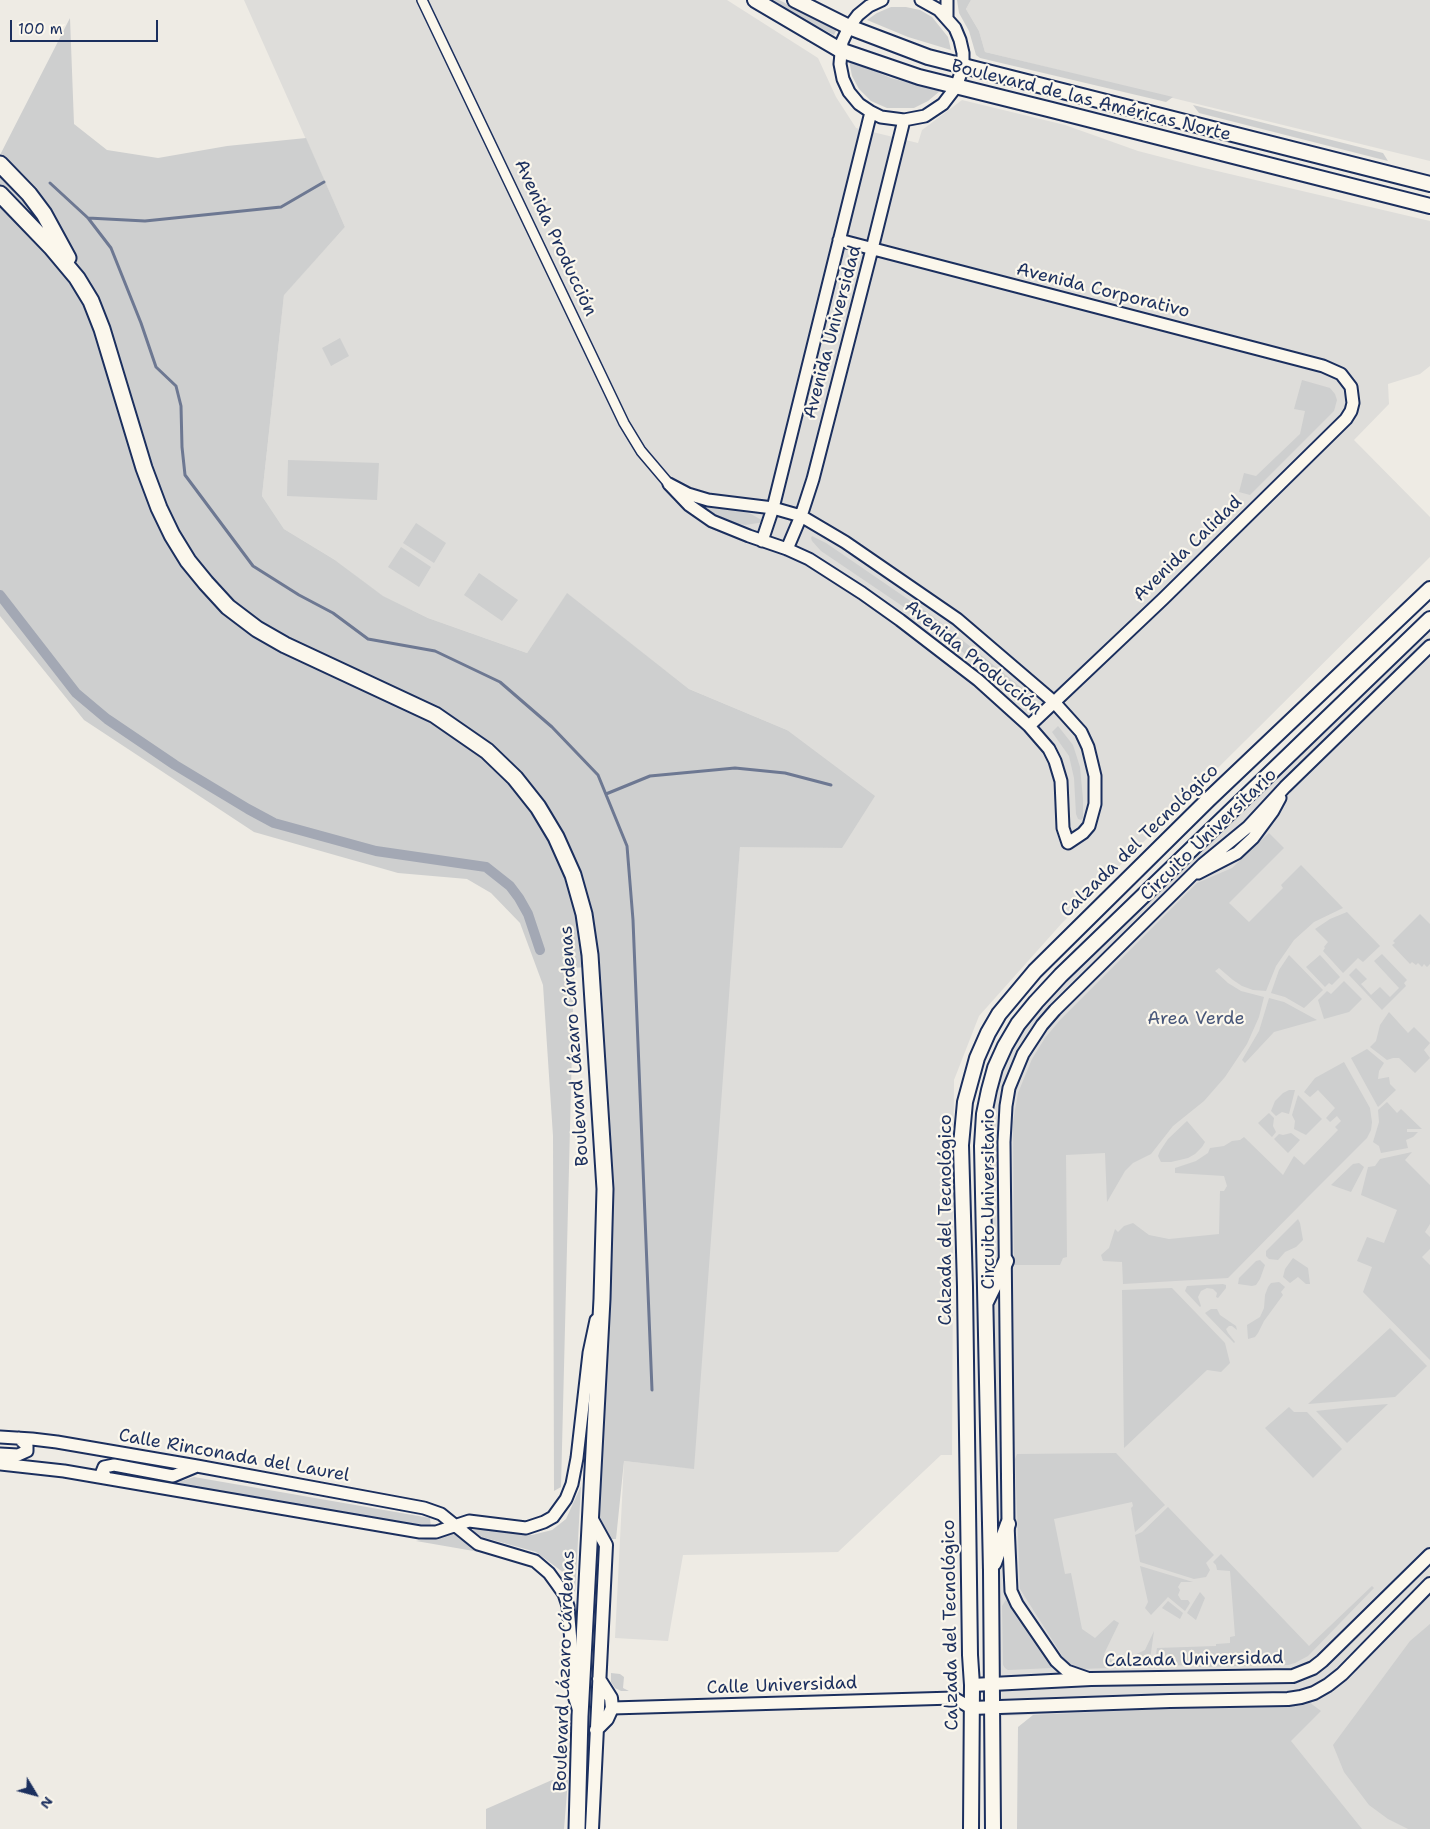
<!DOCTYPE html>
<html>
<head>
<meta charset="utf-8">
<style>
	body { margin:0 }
	#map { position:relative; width:1430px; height:1829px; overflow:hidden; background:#eeebe4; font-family:"Shantell Sans",sans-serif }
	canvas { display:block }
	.north { position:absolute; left:10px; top:1769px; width:50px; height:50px; -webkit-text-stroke:4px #fbf7ec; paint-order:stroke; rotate:127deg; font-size:14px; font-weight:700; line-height:20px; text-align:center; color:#1b2f5e }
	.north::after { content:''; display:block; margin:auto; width:18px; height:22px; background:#1b2f5e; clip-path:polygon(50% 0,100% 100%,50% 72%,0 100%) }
	.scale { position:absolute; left:10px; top:20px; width:148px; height:22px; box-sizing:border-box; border:2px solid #1b2f5e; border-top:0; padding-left:6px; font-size:15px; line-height:18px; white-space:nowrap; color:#1b2f5e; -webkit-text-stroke:4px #fbf7ec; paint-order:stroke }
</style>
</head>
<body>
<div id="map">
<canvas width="1430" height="1829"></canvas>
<div class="north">N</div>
<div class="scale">100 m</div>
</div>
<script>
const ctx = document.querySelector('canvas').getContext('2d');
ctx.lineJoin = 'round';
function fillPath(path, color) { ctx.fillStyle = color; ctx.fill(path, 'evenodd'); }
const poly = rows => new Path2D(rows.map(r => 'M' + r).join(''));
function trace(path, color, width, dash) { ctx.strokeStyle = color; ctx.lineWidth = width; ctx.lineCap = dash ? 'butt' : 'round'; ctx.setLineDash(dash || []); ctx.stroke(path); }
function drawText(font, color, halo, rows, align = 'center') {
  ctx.font = font + ' "Shantell Sans",sans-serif'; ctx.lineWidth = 4.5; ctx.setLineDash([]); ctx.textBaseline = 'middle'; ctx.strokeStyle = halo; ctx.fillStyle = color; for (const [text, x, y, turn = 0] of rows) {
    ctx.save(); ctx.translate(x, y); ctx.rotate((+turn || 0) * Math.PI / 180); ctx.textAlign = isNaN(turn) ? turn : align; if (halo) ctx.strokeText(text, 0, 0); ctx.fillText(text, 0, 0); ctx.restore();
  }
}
fillPath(poly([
	[244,0,727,0,818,58,836,97,856,128,918,143,922,130,962,100,1065,125,1138,151,1200,167,1430,221,1430,366,1420,374,1388,384,1389,404,1354,440,1430,517,1430,557,1062,923,979,1016,954,1080,952,1455,941,1455,838,1552,683,1555,668,1641,615,1638,624,1461,690,1468,740,846,842,848,787,730,689,689,567,594,527,653,428,618,382,596,335,560,284,529,262,496,284,294,345,227],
	[971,0,1430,0,1430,161,985,52,979,31,966,9],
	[1430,629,1430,1829,1311,1829,1096,1718,1029,1715,1002,1716,995,1467,991,1113,1007,1057,1022,1029,1039,1008]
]), '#deddda');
fillPath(poly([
	[765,0,779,0,837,29,834,35],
	[957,0,971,0,966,9,979,31,985,52,1173,97,1166,102,980,58,976,55,969,31,959,13],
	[891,7,906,7,920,10,932,17,948,37,951,50,908,37,867,20,877,13],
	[70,18,74,124,107,150,158,158,227,146,306,138,345,227,284,295,262,496,284,529,335,560,383,596,428,618,527,653,567,593,689,689,787,730,875,796,842,848,740,847,694,1469,624,1461,616,1539,611,1539,607,1535,599,1517,612,1235,598,966,574,968,561,1487,554,1491,553,1136,543,985,520,923,491,893,467,879,398,873,254,832,84,720,0,616,0,155],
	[849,60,891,78,940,91,928,101,914,108,887,108,871,101,859,89,852,76],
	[1193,105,1383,153,1388,161,1199,113],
	[340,338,349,356,331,366,322,348],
	[1302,380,1330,388,1335,394,1337,400,1334,411,1250,495,1239,492,1244,473,1256,476,1300,434,1305,411,1294,409],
	[288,460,379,463,377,500,287,496],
	[710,508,737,510,751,514,765,522,745,525,734,523,708,512,707,509],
	[416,523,446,543,434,563,403,543],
	[812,536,826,543,931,615,1032,696,1033,699,1029,703,1026,704,926,622,821,551,812,541,811,538],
	[401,547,431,567,419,587,388,567],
	[479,573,518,600,502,621,464,595],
	[1058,726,1073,745,1080,767,1083,799,1083,818,1081,820,1078,819,1076,814,1074,778,1069,756,1052,732],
	[1269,833,1284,848,1229,903,1249,922,1283,888,1281,885,1301,865,1343,908,1314,922,1294,940,1276,966,1266,991,1253,990,1242,986,1233,980,1219,968,1215,971,1228,983,1241,991,1264,997,1259,1017,1247,1044,1225,1077,1204,1101,1173,1126,1151,1154,1133,1163,1125,1171,1107,1202,1105,1153,1066,1155,1067,1257,1063,1258,1060,1265,1014,1265,1013,1122,1018,1093,1032,1059,1045,1038,1060,1020,1197,883,1232,868],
	[1347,912,1380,946,1363,962,1358,958,1343,973,1323,951,1325,948,1324,947,1328,942,1315,929,1330,919],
	[1420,914,1430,924,1430,964,1427,967,1424,964,1422,967,1418,963,1416,965,1412,962,1410,964,1392,945,1395,943,1393,941],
	[1382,954,1407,980,1404,983,1406,986,1382,1010,1349,975,1356,968,1367,979,1361,984,1371,995,1380,987,1390,997,1399,988,1374,961],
	[1289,955,1323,990,1304,1008,1285,997,1271,993,1279,970],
	[1320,955,1340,977,1332,985,1329,983,1325,987,1306,967],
	[1344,981,1362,999,1349,1012,1324,1019,1318,1000,1327,991,1331,994],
	[1269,998,1284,1002,1317,1020,1274,1032,1245,1063,1242,1060,1259,1031],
	[1389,1012,1408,1033,1414,1027,1430,1043,1424,1050,1430,1058,1415,1073,1399,1058,1393,1058,1387,1060,1370,1047,1376,1041,1380,1025],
	[1367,1049,1384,1063,1379,1071,1378,1079,1389,1077,1390,1084,1396,1090,1378,1107,1351,1058],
	[1344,1062,1370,1108,1372,1122,1371,1130,1367,1138,1307,1198,1228,1278,1123,1284,1122,1262,1103,1261,1101,1255,1109,1248,1115,1229,1118,1232,1124,1226,1133,1223,1149,1235,1169,1239,1219,1234,1220,1191,1224,1191,1227,1186,1224,1176,1175,1173,1175,1168,1196,1161,1208,1153,1210,1148,1224,1146,1232,1141,1240,1140,1244,1137,1283,1175,1294,1156,1304,1165,1338,1130,1335,1127,1341,1121,1337,1116,1330,1122,1326,1118,1335,1108,1318,1090,1310,1097,1304,1092,1315,1078],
	[1289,1090,1295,1090,1289,1114,1282,1112,1276,1116,1271,1111,1275,1101,1283,1093],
	[1298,1095,1322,1119,1306,1135,1294,1129,1295,1121,1292,1115],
	[1387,1102,1397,1113,1401,1109,1422,1129,1407,1129,1407,1132,1418,1132,1413,1137,1406,1140,1408,1148,1381,1153,1379,1146,1373,1142,1379,1122,1378,1110],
	[1269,1113,1274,1118,1273,1126,1276,1132,1272,1137,1258,1123],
	[1187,1121,1205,1142,1202,1147,1195,1154,1188,1158,1171,1162,1161,1162,1158,1156,1160,1151,1168,1139],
	[1291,1133,1300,1140,1288,1153,1274,1139,1279,1134,1283,1135],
	[1412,1152,1405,1160,1430,1185,1430,1224,1425,1232,1430,1237,1430,1249,1422,1257,1430,1265,1430,1360,1363,1292,1372,1267,1357,1261,1367,1237,1384,1243,1397,1210,1361,1195,1368,1167,1375,1166,1380,1159],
	[1359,1163,1364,1167,1351,1192,1331,1185,1353,1164],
	[1298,1219,1300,1223,1303,1240,1296,1247,1285,1252,1278,1260,1269,1259,1266,1256,1266,1251],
	[1293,1258,1308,1268,1310,1284,1306,1284,1298,1277,1290,1283,1283,1277,1285,1269],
	[1260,1260,1265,1265,1260,1279,1256,1285,1252,1286,1238,1284,1239,1278,1256,1261],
	[1279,1282,1285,1287,1281,1292,1283,1295,1264,1321,1258,1333,1255,1337,1248,1339,1247,1325,1260,1317,1264,1308,1265,1295,1268,1287,1271,1283],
	[1223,1284,1226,1285,1226,1288,1218,1298,1216,1297,1217,1293,1213,1289,1207,1288,1201,1291,1198,1297,1201,1306,1200,1307,1185,1291,1187,1286],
	[1172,1288,1225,1343,1230,1363,1221,1372,1207,1370,1124,1448,1122,1290],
	[1211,1309,1217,1309,1220,1315,1236,1326,1237,1330,1232,1326,1229,1326,1226,1329,1228,1333,1235,1342,1234,1343,1205,1313],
	[1390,1328,1427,1366,1395,1397,1308,1404],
	[1388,1404,1347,1443,1316,1411,1352,1407],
	[1289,1407,1294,1412,1307,1412,1342,1449,1313,1478,1265,1428],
	[1116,1453,1165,1505,1135,1532,1131,1508,1133,1506,1132,1502,1054,1519,1065,1574,1071,1573,1082,1629,1095,1638,1114,1620,1119,1623,1104,1654,1116,1664,1145,1650,1154,1631,1149,1667,1078,1669,1065,1660,1020,1589,1015,1459,1017,1454],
	[194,1477,430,1518,431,1529,175,1483],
	[581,1486,575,1594,564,1573,536,1552,482,1537,471,1530,486,1529,532,1535,552,1530,566,1519],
	[1168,1507,1214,1555,1206,1563,1210,1570,1206,1577,1194,1579,1140,1562,1135,1535,1142,1532],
	[456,1533,486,1550,491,1554,416,1541],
	[1221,1554,1309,1646,1372,1586,1374,1588,1308,1656,1295,1663,1288,1665,1195,1667,1194,1665,1154,1666,1157,1648,1216,1646,1216,1644,1230,1643,1230,1637,1235,1636,1230,1571,1217,1570,1216,1565,1213,1562],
	[1140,1566,1193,1582,1181,1582,1178,1587,1180,1590,1178,1595,1181,1600,1188,1600,1190,1603,1185,1611,1168,1597,1151,1615,1145,1608,1148,1602],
	[1200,1592,1205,1598,1196,1620,1187,1613],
	[1007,1598,1011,1606,1052,1668,1008,1670,1005,1668,1003,1665,1002,1606],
	[1168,1601,1183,1613,1180,1619,1162,1608],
	[1430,1624,1430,1829,1408,1829,1388,1819,1369,1805,1344,1772,1333,1745,1410,1641],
	[611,1673,620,1674,624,1677,623,1688,629,1691,621,1691,615,1688,611,1682],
	[1309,1702,1321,1711,1291,1741,1362,1829,1017,1829,1018,1727,1033,1715],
	[552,1780,568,1780,564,1829,486,1829,486,1809]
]), '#cecfcf');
trace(poly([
	[50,183,88,218,111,248,141,323,156,367,176,386,181,406,182,447,185,475,253,566,299,595,333,613,368,639,435,651,500,682,552,727,598,775,627,846,633,920,652,1390],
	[88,218,145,221,281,207,324,182],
	[606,794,650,776,735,768,785,773,831,785]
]), '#6d7892', 3);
trace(poly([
	[0,595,76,693,107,719,175,765,248,809,274,823,376,851,486,867,510,886,519,898,528,914,540,950]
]), '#a3a8b4', 10);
const minor = poly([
	[422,0,624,423,641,451,669,484]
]);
const tertiary = poly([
	[882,0,869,6,858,15,849,27,842,42,840,64,843,79,849,92,859,104,871,112,881,117,904,120,925,116,943,104,956,87,963,67,963,53,960,40,955,28,939,10,921,0],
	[947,0,947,17],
	[839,240,1323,366,1341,374,1351,387,1353,403,1351,411,1346,419,1163,599,1029,726],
	[669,484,688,494,708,500,773,508,801,516,845,542,957,619,1054,702,1081,732,1088,747,1095,776,1095,804,1089,826,1083,833,1068,843,1063,828,1061,781,1055,761,1049,749,1029,726,978,680,900,620,862,593,809,559,787,549,749,536,712,521,689,505,669,484],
	[762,541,773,508,871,112],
	[787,549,801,516,813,479,872,249,904,120],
	[1198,873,1237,853,1253,838,1273,811,1280,798],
	[0,1437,32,1439,57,1442,197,1466,424,1508,441,1514,478,1544,535,1561,549,1573,557,1584,564,1594,568,1606,572,1654,572,1680,574,1696,578,1708],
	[0,1454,18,1455,27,1451,27,1446,19,1438],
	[0,1464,64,1471,420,1532,436,1532,469,1521,526,1528,544,1522,553,1517,566,1499,572,1484,577,1458,589,1353,596,1320],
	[107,1478,102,1472,104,1467,114,1465,173,1476,197,1466],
	[1087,1678,1067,1671,1056,1661,1017,1604,1011,1591,1008,1524,1004,1142,1006,1106,1009,1088,1023,1054,1042,1025,1055,1010,1203,864,1248,827,1285,787,1430,646],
	[612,1708,954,1698,971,1708]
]);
const secondary = poly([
	[590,1516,606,1545,592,1829],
	[972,1685,1091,1679,1293,1676,1313,1668,1322,1661,1430,1555],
	[971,1708,1170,1701,1288,1699,1301,1697,1314,1693,1328,1685,1342,1674,1430,1584],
	[596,1730,607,1719,612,1708,611,1698,599,1679]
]);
const primary = poly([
	[755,0,840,50,919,77,1052,110,1430,206],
	[795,0,849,27,928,57,1430,184],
	[986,1302,1006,1261],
	[994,1563,1008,1524],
	[971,1829,972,1685,970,1655,965,1287,961,1145,965,1102,977,1058,988,1033,999,1014,1035,971,1208,800,1430,589],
	[993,1829,991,1571,982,1146,984,1114,989,1090,995,1068,1005,1046,1018,1024,1036,1002,1061,975,1430,619]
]);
const trunk = poly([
	[0,164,29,194,44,214,68,258],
	[0,194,51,247,77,278,91,301,102,329,144,468,159,508,172,535,188,561,206,583,228,607,257,629,285,645,435,715,487,751,515,778,538,807,556,837,573,875,584,914,590,955,605,1189,602,1299,580,1716,577,1829]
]);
trace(minor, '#1b2f5e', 12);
trace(tertiary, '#1b2f5e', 15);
trace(secondary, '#1b2f5e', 16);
trace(primary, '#1b2f5e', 18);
trace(trunk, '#1b2f5e', 19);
trace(minor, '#fbf7ec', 9);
trace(tertiary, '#fbf7ec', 11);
trace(secondary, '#fbf7ec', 12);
trace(primary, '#fbf7ec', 14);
trace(trunk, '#fbf7ec', 15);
drawText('18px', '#1b2f5e', '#fbf7ec', [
	["Boulevard de las Américas Norte",1091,101,14],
	["Avenida Producción",555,238,65],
	["Avenida Corporativo",1103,291,14],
	["Avenida Universidad",833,332,-75],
	["Avenida Calidad",1188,549,-44],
	["Avenida Producción",973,658,39],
	["Circuito Universitario",1209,835,-44],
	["Calzada del Tecnológico",1140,841,-44],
	["Boulevard Lázaro Cárdenas",575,1046,-94],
	["Circuito Universitario",989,1199,-90],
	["Calzada del Tecnológico",946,1220,-90],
	["Calle Rinconada del Laurel",234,1456,10],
	["Calzada del Tecnológico",951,1625,-91],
	["Calzada Universidad",1194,1660,-1],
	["Boulevard Lázaro Cárdenas",565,1671,-88],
	["Calle Universidad",782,1686,-2]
]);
drawText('18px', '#48577a', '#fbf7ec', [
	["Area Verde",1196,1019]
]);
</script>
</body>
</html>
